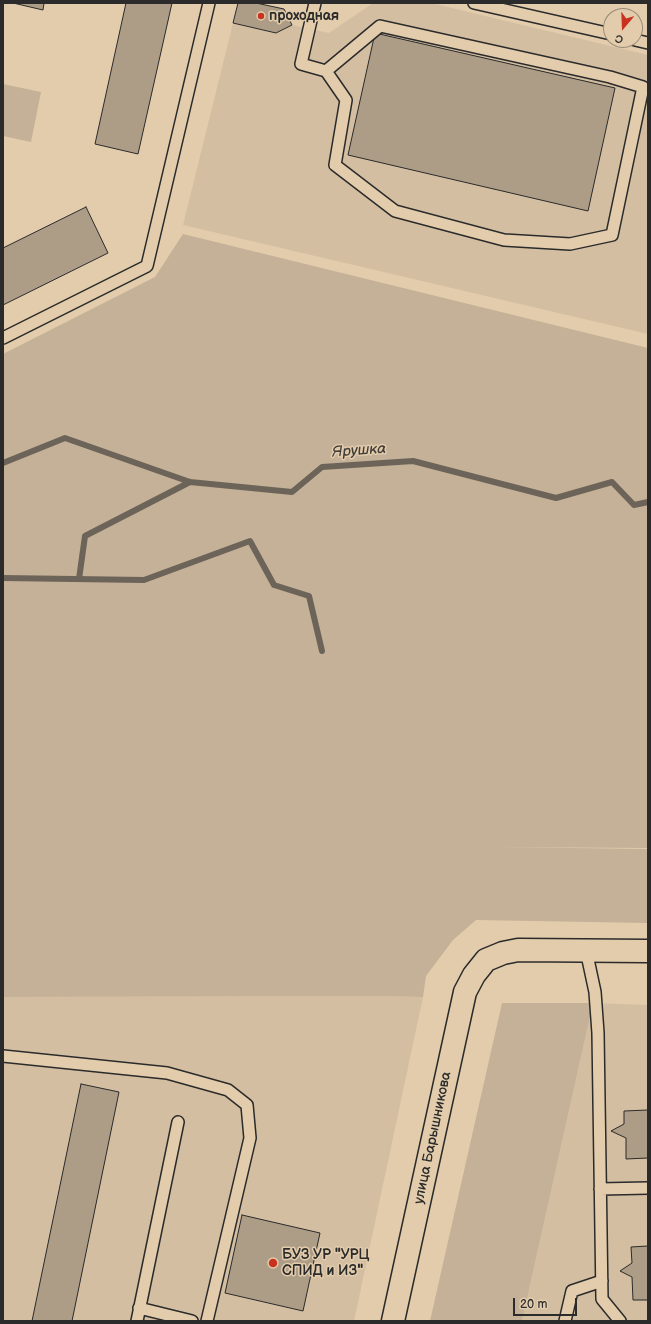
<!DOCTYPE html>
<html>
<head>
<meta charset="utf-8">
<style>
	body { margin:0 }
	#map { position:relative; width:651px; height:1324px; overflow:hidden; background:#e3ccac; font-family:"Balsamiq Sans",sans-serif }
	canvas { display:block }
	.frame { position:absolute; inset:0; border:4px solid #2b2b2b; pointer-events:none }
	.north { position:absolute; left:603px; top:8px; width:40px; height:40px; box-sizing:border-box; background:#e3ccac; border:1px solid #998c78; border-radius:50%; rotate:199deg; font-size:11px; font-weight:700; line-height:16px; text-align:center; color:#2b2b2b }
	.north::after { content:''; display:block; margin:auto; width:14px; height:18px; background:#c8321e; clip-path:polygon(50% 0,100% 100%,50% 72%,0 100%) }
	.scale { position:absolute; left:513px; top:1298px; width:64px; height:18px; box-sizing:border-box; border:2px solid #2b2b2b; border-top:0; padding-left:5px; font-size:12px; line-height:14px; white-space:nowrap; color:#2b2b2b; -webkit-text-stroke:3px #e3ccac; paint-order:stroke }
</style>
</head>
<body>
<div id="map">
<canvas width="651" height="1324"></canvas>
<div class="frame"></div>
<div class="north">С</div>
<div class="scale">20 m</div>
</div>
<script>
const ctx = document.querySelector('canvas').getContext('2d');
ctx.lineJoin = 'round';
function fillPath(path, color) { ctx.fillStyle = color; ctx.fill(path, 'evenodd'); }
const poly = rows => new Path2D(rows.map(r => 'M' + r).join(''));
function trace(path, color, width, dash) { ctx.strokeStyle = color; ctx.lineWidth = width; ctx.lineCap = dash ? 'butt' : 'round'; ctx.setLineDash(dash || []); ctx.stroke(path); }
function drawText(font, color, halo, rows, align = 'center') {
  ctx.font = font + ' "Balsamiq Sans",sans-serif'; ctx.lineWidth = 3; ctx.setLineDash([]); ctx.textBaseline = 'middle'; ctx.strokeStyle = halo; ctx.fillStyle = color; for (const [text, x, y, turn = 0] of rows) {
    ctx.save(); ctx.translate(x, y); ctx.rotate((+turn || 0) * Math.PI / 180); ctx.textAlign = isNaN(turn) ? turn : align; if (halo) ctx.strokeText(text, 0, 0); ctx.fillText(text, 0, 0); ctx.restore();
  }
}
fillPath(poly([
	[373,3,431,3,648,55,648,334,183,225,233,23,276,33,292,25,329,33],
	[375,996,423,997,354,1321,3,1321,3,997],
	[593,1003,648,1005,648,1321,522,1321]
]), '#d3bea1');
fillPath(poly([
	[3,84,41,92,31,142,3,136],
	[183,234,648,348,648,848,496,847,648,849,648,923,476,920,453,940,426,976,423,997,375,996,3,997,3,354,155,277],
	[502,1003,593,1003,522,1321,430,1321]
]), '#c5b197');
trace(poly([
	[3,463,65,438,190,482,292,492,322,467,413,461,556,498,612,482,634,505,648,502],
	[3,578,144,580,250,541,274,585,309,596,322,651],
	[79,579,85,536,190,482]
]), '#6c6459', 6);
const building = poly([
	[13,3,44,3,43,10,13,3],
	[126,3,172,3,138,154,95,144,126,3],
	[238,3,256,3,284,9,292,25,276,33,233,23,238,3],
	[375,33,615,88,588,211,348,155,375,33],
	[86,207,108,253,3,305,3,248,86,207],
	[81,1084,119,1092,72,1321,32,1321,81,1084],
	[648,1110,648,1158,626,1159,626,1138,611,1131,624,1124,624,1111,648,1110],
	[242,1215,320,1233,303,1311,225,1293,242,1215],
	[648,1246,648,1300,633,1300,632,1277,620,1271,632,1263,631,1247,648,1246]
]);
fillPath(building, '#ad9d86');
trace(building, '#2b2b2b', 1);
const lane = poly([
	[315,3,301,64,326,71,346,100,335,165,395,211,504,240,570,244,612,235,643,87,610,77,380,26,326,71],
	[474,3,611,34],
	[635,40,648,43],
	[3,338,147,266,209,3],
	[586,950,595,992,598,1033,602,1299,620,1321],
	[3,1056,167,1073,228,1090,247,1105,250,1138,207,1321],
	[600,1189,648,1188],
	[139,1308,192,1321],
	[137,1321,178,1122],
	[565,1321,572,1291,602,1281]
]);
const street = poly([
	[393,1321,465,992,474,975,486,960,503,953,518,950,648,951]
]);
trace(lane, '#2b2b2b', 14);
trace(street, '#2b2b2b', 25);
trace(lane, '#e3ccac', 11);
trace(street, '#e3ccac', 22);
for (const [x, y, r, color] of [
	[261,16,4,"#c8321e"],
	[273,1263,5,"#c8321e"]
]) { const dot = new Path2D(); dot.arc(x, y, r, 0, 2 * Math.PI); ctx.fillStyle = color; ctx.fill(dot); trace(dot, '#e3ccac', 1.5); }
drawText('bold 14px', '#2b2b2b', '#e3ccac', [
	["проходная",269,16],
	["БУЗ УР \"УРЦ",282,1255],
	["СПИД и ИЗ\"",282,1271]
], 'left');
drawText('14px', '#2b2b2b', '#e3ccac', [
	["улица Барышникова",433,1138,-78]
]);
drawText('italic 15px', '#413e3a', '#e3ccac', [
	["Ярушка",359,451,-4]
]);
</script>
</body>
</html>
